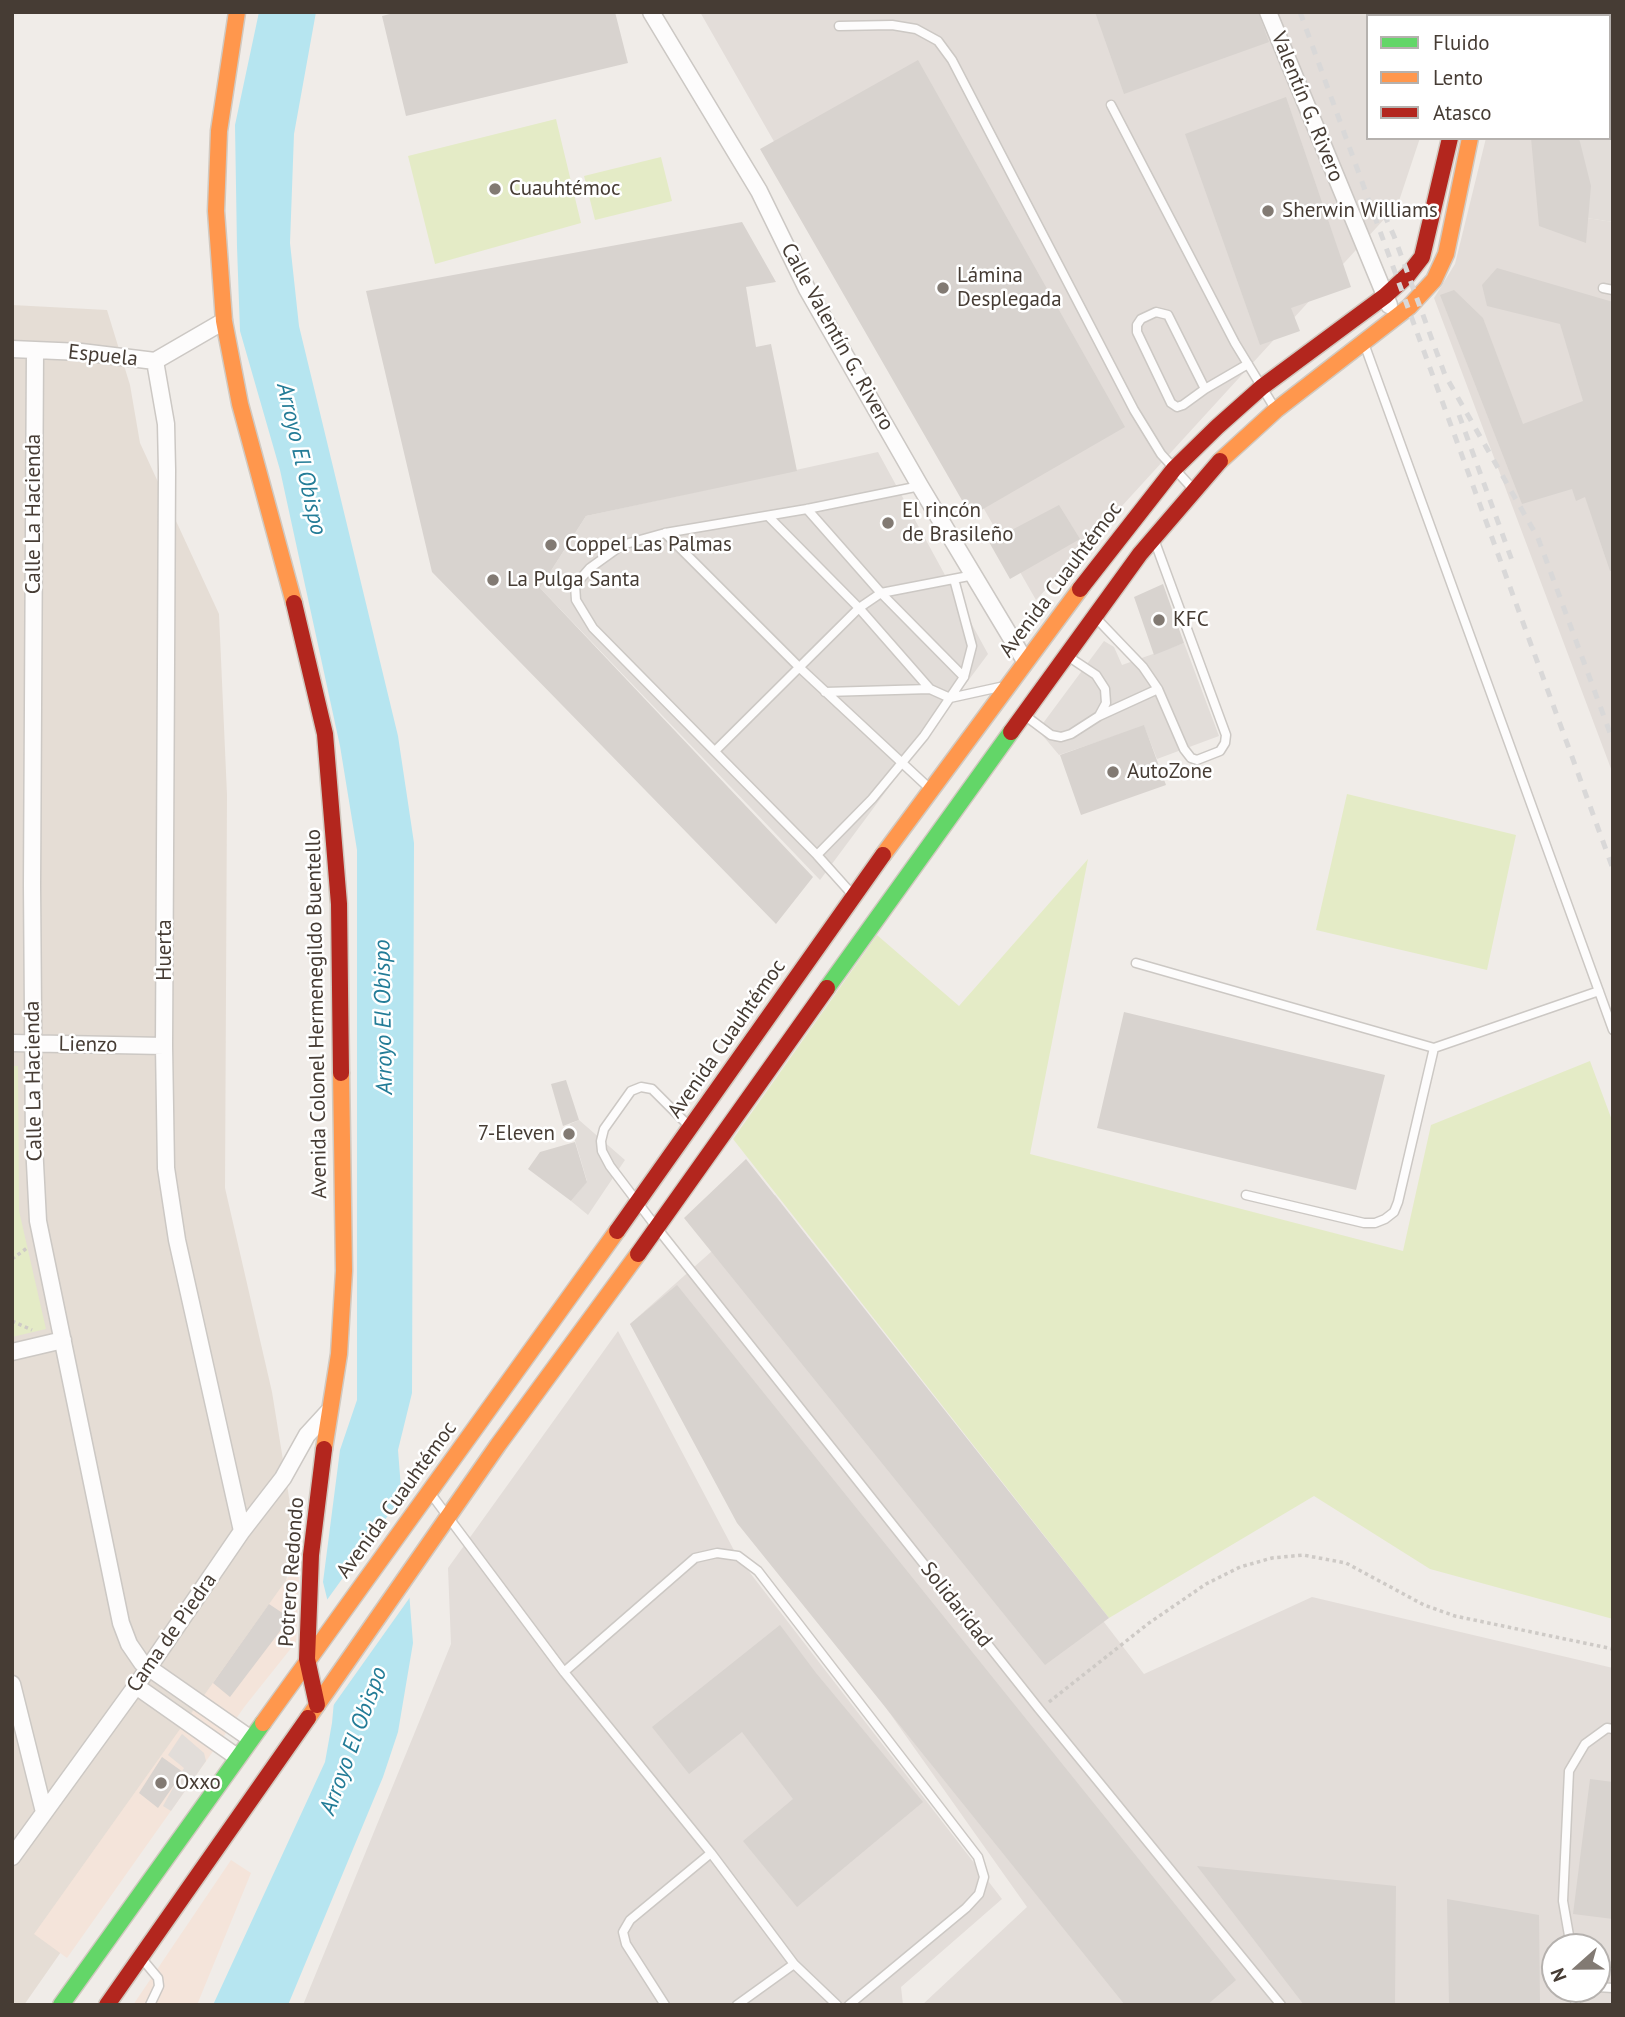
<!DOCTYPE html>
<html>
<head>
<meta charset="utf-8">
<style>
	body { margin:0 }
	#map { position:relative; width:1625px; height:2017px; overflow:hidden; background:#f0ece8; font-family:"PT Sans",sans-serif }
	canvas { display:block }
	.frame { position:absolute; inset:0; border:14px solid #463c34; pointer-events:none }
	.legend { position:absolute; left:1366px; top:14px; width:245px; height:126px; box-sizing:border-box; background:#fff; border:2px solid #b5b1ae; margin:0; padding:9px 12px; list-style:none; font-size:21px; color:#463c34 }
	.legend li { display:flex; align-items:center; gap:14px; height:35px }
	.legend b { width:35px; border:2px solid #b5b1ae }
	.north { position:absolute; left:1541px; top:1933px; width:70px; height:70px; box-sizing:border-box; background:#fff; border:2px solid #b5b1ae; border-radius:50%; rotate:249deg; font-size:19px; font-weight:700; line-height:28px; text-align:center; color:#463c34 }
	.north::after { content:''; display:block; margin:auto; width:24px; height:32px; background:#827a73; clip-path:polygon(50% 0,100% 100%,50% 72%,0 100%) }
</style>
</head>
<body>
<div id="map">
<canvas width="1625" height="2017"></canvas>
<div class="frame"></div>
<ul class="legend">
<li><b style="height:9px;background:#63d668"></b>Fluido</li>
<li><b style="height:9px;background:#ff974d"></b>Lento</li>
<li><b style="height:9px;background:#b3261e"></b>Atasco</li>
</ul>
<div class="north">N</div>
</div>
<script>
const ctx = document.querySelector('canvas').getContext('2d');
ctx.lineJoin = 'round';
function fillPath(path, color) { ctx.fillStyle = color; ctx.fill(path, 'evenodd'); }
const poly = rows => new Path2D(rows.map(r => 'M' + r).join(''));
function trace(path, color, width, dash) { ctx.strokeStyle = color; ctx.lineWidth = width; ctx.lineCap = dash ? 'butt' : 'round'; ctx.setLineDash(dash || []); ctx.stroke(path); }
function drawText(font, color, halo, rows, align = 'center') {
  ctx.font = font + ' "PT Sans",sans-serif'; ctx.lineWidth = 5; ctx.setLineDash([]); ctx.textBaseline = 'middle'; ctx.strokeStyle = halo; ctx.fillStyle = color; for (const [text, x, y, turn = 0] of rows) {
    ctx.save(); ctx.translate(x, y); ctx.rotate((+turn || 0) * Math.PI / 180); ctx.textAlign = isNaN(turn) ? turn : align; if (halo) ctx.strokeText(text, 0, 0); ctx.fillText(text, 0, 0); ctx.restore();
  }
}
fillPath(poly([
	[12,305,107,310,130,385,140,443,219,614,227,795,225,1188,272,1392,293,1522,280,1638,24,2005,12,2005]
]), '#e5ddd5');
fillPath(poly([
	[294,1569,299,1574,296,1642,245,1706,67,1958,34,1934],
	[231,1860,251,1873,197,2005,133,2005]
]), '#f4e4da');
fillPath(poly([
	[700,12,1463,12,1462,16,1368,16,1368,138,1420,138,1398,204,1036,600],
	[1486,138,1579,138,1587,218,1613,222,1613,774,1434,298,1455,264],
	[775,1195,1144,1674,1312,1597,1613,1668,1613,2005,922,2005,1027,1907,760,1530,630,1324],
	[1555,1947,1597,1947,1597,1989,1555,1989],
	[618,1331,737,1556,1002,1899,901,1987,903,2005,303,2005,451,1644,448,1568]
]), '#e3ddd9');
fillPath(poly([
	[556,119,581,223,435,264,408,156],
	[661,157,672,201,595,220,584,176],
	[1347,794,1516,835,1487,970,1316,930],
	[1088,859,1030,1154,1403,1251,1431,1125,1590,1061,1613,1123,1613,1619,1430,1569,1314,1496,1109,1618,733,1139,877,935,959,1006],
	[12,1066,18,1066,19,1211,46,1329,12,1337]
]), '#e4ebc6');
fillPath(poly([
	[1535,12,1613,12,1613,69,1609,68,1609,16,1533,16],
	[1609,117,1613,118,1613,222,1587,218,1579,138,1609,138],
	[878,452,988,654,820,880,540,588,586,516],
	[1104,641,1114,647,1122,665,1184,643,1219,736,1157,759,1144,726,1059,755,1038,730],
	[579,1120,625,1160,588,1215,571,1201,587,1181,570,1124],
	[182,1734,204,1753,206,1761,171,1811,163,1806,184,1768,168,1755]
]), '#e2ddd9');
fillPath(poly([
	[259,12,316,12,294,134,290,243,299,326,398,736,414,843,412,1393,398,1450,413,1643,398,1732,383,1777,288,2005,213,2005,325,1762,332,1723,337,1668,333,1623,323,1582,340,1450,357,1400,357,850,340,746,280,470,240,331,237,247,235,125]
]), '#b6e5f0');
fillPath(poly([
	[405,1492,413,1593,330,1710,334,1668,324,1604]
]), '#f0ece8');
fillPath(poly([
	[615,12,628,63,406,116,382,16,398,12],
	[1095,12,1258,12,1269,42,1124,94],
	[918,60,1125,427,971,516,760,149],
	[1286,97,1351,287,1291,308,1300,331,1260,345,1185,134],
	[1531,138,1579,138,1591,186,1586,243,1539,226],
	[742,222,776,282,746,287,756,347,771,344,797,471,586,516,540,588,813,877,776,924,432,572,366,291],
	[1497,268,1613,302,1613,571,1610,571,1585,497,1576,501,1572,489,1522,504,1440,295,1454,290,1483,318,1523,424,1583,401,1560,324,1487,306,1482,285],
	[1059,505,1080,539,1010,579,989,542],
	[1163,584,1184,643,1154,655,1134,597],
	[1144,725,1166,785,1081,815,1060,755],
	[1124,1012,1385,1075,1356,1190,1097,1128],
	[566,1080,579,1120,563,1126,551,1084],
	[575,1142,587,1182,571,1201,528,1169,540,1152],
	[746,1159,1109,1618,1045,1665,684,1218],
	[677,1285,1236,1980,1207,2005,1125,2005,737,1523,630,1324],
	[269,1604,290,1618,230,1697,213,1683],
	[780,1625,816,1673,923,1802,797,1907,743,1841,793,1799,742,1732,689,1774,652,1727],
	[162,1757,183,1772,158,1808,139,1793],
	[1590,1779,1613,1782,1613,1919,1573,1914],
	[1197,1866,1396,1886,1395,2005,1304,2005],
	[1447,1899,1539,1915,1540,2005,1449,2005]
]), '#d8d3cf');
const lane = poly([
	[1543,16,1545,12],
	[1605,16,1605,12],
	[839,26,892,25,916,29,938,41,952,60,1134,410,1161,454,1193,489],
	[1609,36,1613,37],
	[1111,105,1235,343,1274,407],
	[1603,288,1613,290],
	[1365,346,1613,1030],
	[1205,389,1168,315,1156,312,1141,319,1137,325,1137,332,1171,403,1177,407,1183,405,1205,389,1248,364],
	[807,509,881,593,964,677],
	[768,516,859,608,930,689,950,698,1000,687],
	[665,533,800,668,928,787],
	[1097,619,1143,667,1158,689,1184,749,1191,758,1197,760,1220,751,1225,743,1226,735,1155,542],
	[825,692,930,689],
	[1099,716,1158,689],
	[1027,717,1051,735,1061,737,1071,734,1099,716,1106,703,1105,689,1096,675,1069,657],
	[715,751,859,608,881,593,974,575],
	[817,855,872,799,924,736,964,677,972,646,954,579],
	[851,893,817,855,593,628,576,600,575,585,590,568,622,545,665,533,807,509,920,486],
	[1136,963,1434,1048,1599,991],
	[688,1125,652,1089,641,1087,631,1091,604,1129,601,1141,602,1151,610,1166,657,1228,1039,1709,1281,2005],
	[1246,1195,1364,1223,1375,1223,1385,1219,1394,1212,1398,1202,1434,1048],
	[431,1494,564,1672,711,1853,794,1964,837,2005],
	[564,1672,695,1558,717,1553,738,1556,758,1571,978,1857,984,1877,979,1894,966,1908,849,2005],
	[1571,1947,1563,1901,1569,1771,1585,1744,1607,1728,1613,1729],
	[143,1960,158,1978,159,1986,150,2005],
	[1597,1987,1613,1988],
	[665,2005,626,1944,623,1932,630,1920,711,1853],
	[737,2005,794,1964],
	[1575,2005,1578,1989]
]);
const street = poly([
	[651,12,759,191,807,289,920,486,1025,661],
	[1268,12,1389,305],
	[12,349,81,352,155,361,224,321],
	[35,351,32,885,34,1144,38,1221,121,1623,129,1644,142,1663,251,1739],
	[155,361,166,424,167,470,164,1046,166,1168,177,1240,242,1531],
	[12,1043,164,1046],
	[12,1352,63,1340],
	[12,1684,44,1812],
	[136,1686,237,1757],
	[12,1857,136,1686,242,1531,283,1478,307,1435,329,1411]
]);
const fast = poly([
	[1483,16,1484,12],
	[827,988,1011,732],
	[61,2005,263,1723]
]);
const slow = poly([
	[237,12,219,131,216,211,224,321,240,404,294,603],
	[1503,16,1505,12],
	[1220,461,1276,410,1409,307,1434,280,1446,254,1470,138],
	[883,855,1080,589],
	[324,1449,339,1354,344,1271,341,1073],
	[308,1718,498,1445,638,1254],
	[263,1723,617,1231]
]);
const jam = poly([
	[1080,589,1174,469,1217,427,1262,387,1385,296,1408,275,1422,257,1450,138],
	[294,603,325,734,339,904,341,1073],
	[1011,732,1140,554,1220,461],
	[617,1231,883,855],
	[638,1254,827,988],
	[317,1705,307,1659,311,1555,324,1449],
	[107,2005,308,1718]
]);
trace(lane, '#ccc8c4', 11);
trace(street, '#ccc8c4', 19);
trace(fast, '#d1c9c0', 19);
trace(slow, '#d1c9c0', 19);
trace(jam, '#d1c9c0', 19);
trace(poly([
	[12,1259,27,1248],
	[12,1321,32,1330],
	[1049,1702,1149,1623,1206,1584,1240,1567,1272,1558,1303,1555,1346,1563,1424,1605,1455,1616,1613,1649]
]), '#cecac6', 3.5, [3.5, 3.5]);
trace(lane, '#fdfcfc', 8);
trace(street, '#fdfcfc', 16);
trace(fast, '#63d668', 16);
trace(slow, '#ff974d', 16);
trace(jam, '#b3261e', 16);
trace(poly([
	[1300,12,1613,869],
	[1384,214,1394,236,1445,375,1538,538,1613,741],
	[1459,415,1514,566]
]), '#d9d8d8', 5, [9, 9]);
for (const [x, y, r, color] of [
	[495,189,7,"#827a73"],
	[1268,211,7,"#827a73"],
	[943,288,7,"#827a73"],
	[888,523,7,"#827a73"],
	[551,545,7,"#827a73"],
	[493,580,7,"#827a73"],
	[1159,620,7,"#827a73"],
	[1113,772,7,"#827a73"],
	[569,1134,7,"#827a73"],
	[161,1783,7,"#827a73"]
]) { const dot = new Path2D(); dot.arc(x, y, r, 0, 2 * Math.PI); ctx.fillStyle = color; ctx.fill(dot); trace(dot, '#fff', 2.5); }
drawText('21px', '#463c34', '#fff', [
	["Valentín G. Rivero",1307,107,68],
	["Calle Valentín G. Rivero",837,337,61],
	["Espuela",103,356,6],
	["Calle La Hacienda",34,514,-90],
	["Avenida Cuauhtémoc",1061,580,-53],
	["Huerta",165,950,-90],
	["Avenida Colonel Hermenegildo Buentello",317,1014,-91],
	["Avenida Cuauhtémoc",727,1039,-55],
	["Lienzo",88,1045,1],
	["Calle La Hacienda",34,1081,-91],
	["Avenida Cuauhtémoc",397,1500,-54],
	["Potrero Redondo",292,1572,-86],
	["Solidaridad",956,1605,52],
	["Cama de Piedra",172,1633,-55]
]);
drawText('21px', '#463c34', '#fff', [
	["Cuauhtémoc",509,189],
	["Sherwin Williams",1282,211],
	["Lámina",957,276],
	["Desplegada",957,300],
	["El rincón",902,511],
	["de Brasileño",902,535],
	["Coppel Las Palmas",565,545],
	["La Pulga Santa",507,580],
	["KFC",1173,620],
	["AutoZone",1127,772],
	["7-Eleven",555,1134,"right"],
	["Oxxo",175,1783]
], 'left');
drawText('italic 23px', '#237c97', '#fff', [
	["Arroyo El Obispo",301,459,77],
	["Arroyo El Obispo",384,1017,-91],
	["Arroyo El Obispo",354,1741,-70]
]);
</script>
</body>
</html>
